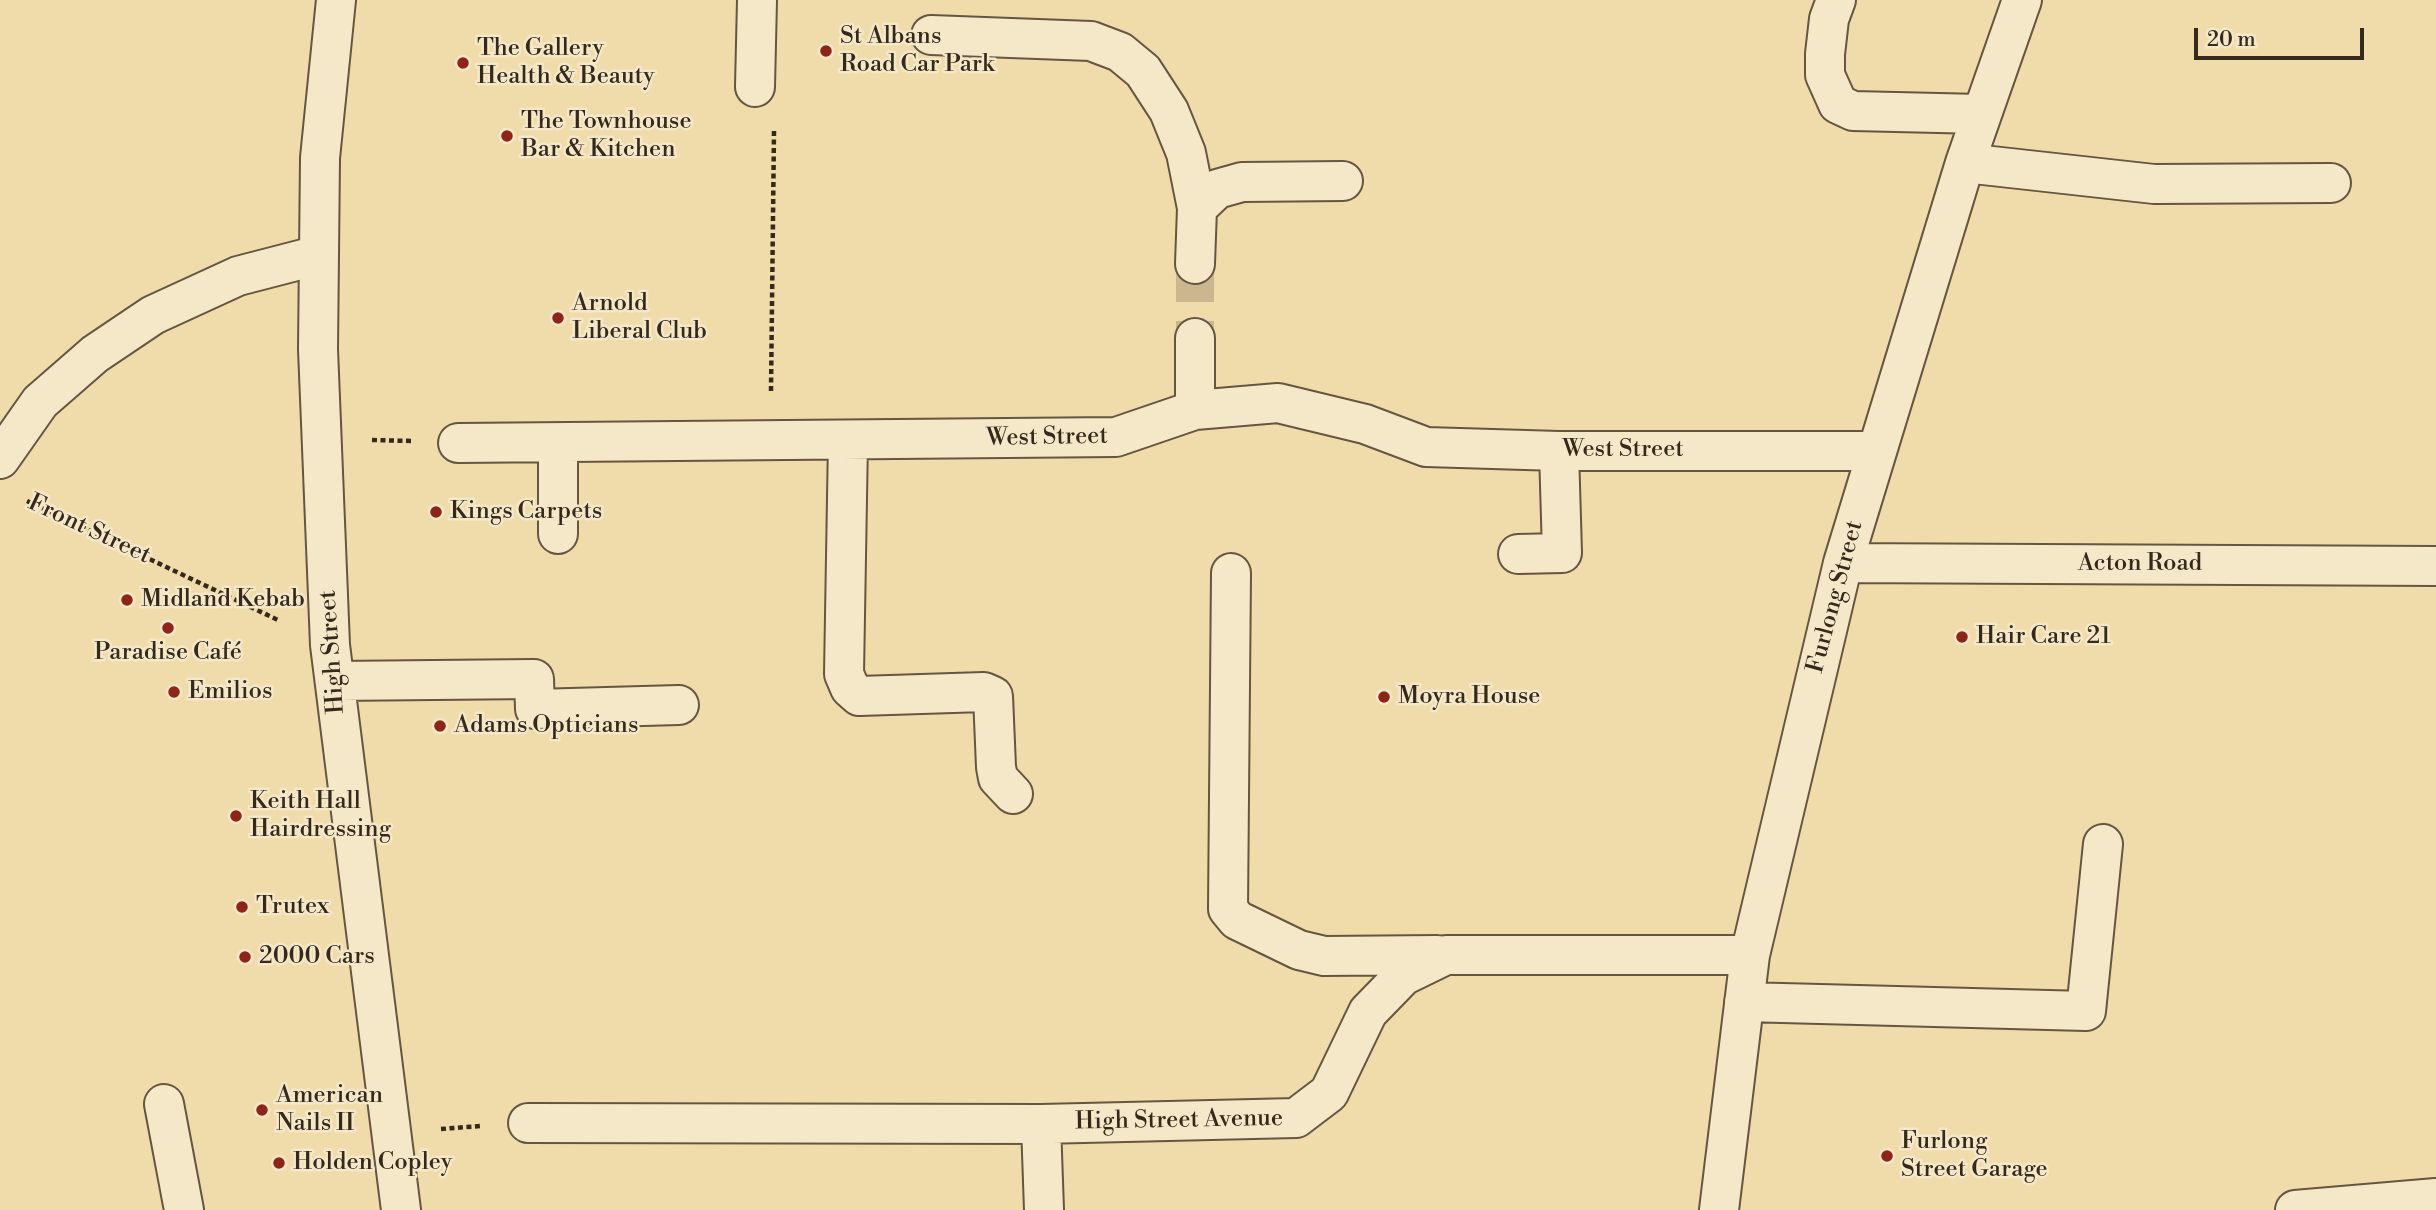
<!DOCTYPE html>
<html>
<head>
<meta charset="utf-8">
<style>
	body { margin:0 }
	#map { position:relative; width:2436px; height:1210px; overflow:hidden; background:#f0dbaa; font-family:"Libre Bodoni",serif }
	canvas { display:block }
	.scale { position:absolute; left:2194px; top:28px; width:170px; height:32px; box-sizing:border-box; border:4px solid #35291c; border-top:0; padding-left:9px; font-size:21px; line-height:24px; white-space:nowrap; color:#35291c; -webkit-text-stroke:5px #f5e8c8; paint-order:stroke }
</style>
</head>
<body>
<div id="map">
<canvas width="2436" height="1210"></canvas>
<div class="scale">20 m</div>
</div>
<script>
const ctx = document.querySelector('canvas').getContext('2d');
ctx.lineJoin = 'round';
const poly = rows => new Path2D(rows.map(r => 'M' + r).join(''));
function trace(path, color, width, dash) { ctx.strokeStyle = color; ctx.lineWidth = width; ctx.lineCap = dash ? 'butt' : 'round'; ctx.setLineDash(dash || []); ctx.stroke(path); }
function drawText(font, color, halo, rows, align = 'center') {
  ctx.font = font + ' "Libre Bodoni",serif'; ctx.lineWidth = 5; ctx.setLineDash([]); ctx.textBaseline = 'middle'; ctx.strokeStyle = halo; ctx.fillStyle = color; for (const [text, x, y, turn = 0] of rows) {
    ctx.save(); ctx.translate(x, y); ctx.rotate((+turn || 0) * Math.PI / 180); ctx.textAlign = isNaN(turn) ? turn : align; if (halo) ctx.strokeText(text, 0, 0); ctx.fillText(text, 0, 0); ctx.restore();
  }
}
trace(poly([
	[1195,264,1195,338]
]), '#cbb78e', 38, [38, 19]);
const minor = poly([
	[336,0,320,158,319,255,318,349,330,645,401,1210],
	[1836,0,1829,19,1825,54,1825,75,1838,104,1853,111,1981,114],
	[931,35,1091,41,1120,52,1143,71,1169,111,1186,153,1197,208],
	[755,87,757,0],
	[1965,163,2154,184,2331,183],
	[1195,264,1197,208,1217,189,1242,182,1343,181],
	[1195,338,1195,410],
	[848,440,844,674,850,688,859,696,984,692,993,696,996,767,998,778,1013,794],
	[458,443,1116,437,1195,410,1278,403,1365,424,1426,447,1559,451,1876,451],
	[0,459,40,402,95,354,153,315,238,276,319,255],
	[558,534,558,444],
	[1518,554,1562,553,1559,451],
	[1843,563,2436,566],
	[1231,573,1228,909,1237,920,1299,950,1324,956,1437,955],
	[335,681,534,679,535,709,679,705],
	[1744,1002,2086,1011,2103,844],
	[164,1104,184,1210],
	[528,1123,1041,1124,1296,1118,1329,1093,1368,1012,1403,976,1446,955,1750,955],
	[1041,1124,1044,1210],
	[1719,1210,1750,955,1843,563,1965,163,2022,0],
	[2295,1210,2436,1198]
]);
trace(minor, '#645640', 42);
trace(poly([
	[771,391,774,131],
	[372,440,412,441],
	[27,501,278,620],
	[441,1129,481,1126]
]), '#35291c', 4.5, [5, 3.5]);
trace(minor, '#f5e8c8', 38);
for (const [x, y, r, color] of [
	[826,51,7,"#8f2418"],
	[463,63,7,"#8f2418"],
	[507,136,7,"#8f2418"],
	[558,318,7,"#8f2418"],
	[436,512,7,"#8f2418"],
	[127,600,7,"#8f2418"],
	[168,628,7,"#8f2418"],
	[1962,637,7,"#8f2418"],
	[174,692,7,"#8f2418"],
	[1384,697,7,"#8f2418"],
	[440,726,7,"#8f2418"],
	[236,816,7,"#8f2418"],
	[242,907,7,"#8f2418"],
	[245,957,7,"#8f2418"],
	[262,1110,7,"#8f2418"],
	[1887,1156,7,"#8f2418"],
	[279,1163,7,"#8f2418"]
]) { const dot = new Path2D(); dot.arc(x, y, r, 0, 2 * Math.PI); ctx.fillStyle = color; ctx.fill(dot); trace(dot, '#f5e8c8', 2.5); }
drawText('24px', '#35291c', '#f5e8c8', [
	["St Albans",840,37],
	["Road Car Park",840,65],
	["The Gallery",477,49],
	["Health & Beauty",477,77],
	["The Townhouse",521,122],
	["Bar & Kitchen",521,150],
	["Arnold",572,304],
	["Liberal Club",572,332],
	["Kings Carpets",450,512],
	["Midland Kebab",141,600],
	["Hair Care 21",1976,637],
	["Paradise Café",168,653,"center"],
	["Emilios",188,692],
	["Moyra House",1398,697],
	["Adams Opticians",454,726],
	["Keith Hall",250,802],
	["Hairdressing",250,830],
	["Trutex",256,907],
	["2000 Cars",259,957],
	["American",276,1096],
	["Nails II",276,1124],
	["Furlong",1901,1142],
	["Street Garage",1901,1170],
	["Holden Copley",293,1163]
], 'left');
drawText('24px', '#35291c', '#f5e8c8', [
	["West Street",1047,438,-1],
	["West Street",1623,450],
	["Front Street",89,530,25],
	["Acton Road",2140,564],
	["Furlong Street",1836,597,-75],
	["High Street",333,652,-94],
	["High Street Avenue",1179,1121,-1]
]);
</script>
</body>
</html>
